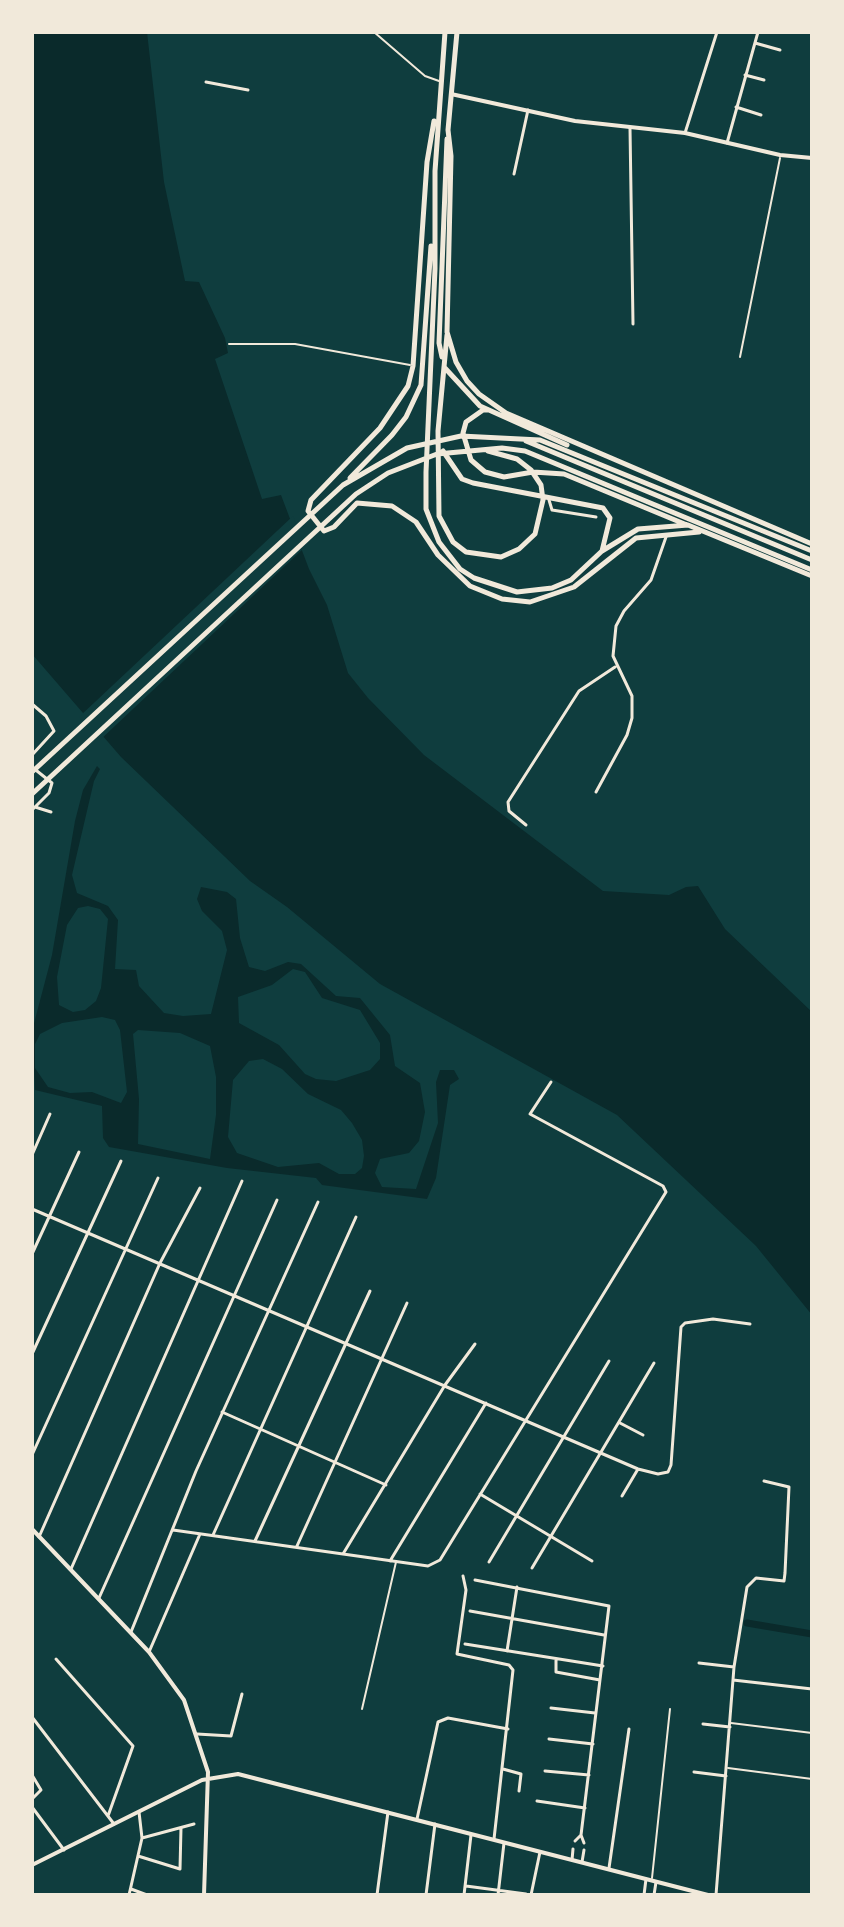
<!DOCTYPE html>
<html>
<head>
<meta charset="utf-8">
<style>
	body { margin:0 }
	#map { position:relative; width:844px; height:1927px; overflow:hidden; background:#0f3d3e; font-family:Arial,sans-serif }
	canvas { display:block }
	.frame { position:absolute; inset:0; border:34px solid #f1e9da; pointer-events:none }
</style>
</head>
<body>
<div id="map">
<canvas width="844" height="1927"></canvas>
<div class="frame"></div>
</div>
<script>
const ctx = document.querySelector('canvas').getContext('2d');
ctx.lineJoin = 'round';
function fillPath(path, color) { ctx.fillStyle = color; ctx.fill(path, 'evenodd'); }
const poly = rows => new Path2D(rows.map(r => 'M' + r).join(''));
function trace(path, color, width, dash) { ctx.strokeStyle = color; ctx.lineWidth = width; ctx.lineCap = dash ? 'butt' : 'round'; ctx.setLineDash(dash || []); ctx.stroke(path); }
fillPath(poly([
	[32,32,147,32,164,182,185,281,199,282,225,338,228,353,215,359,262,499,281,495,309,569,327,605,348,673,368,698,424,755,603,891,669,895,686,887,698,886,725,929,812,1012,812,1315,756,1246,617,1115,380,984,287,907,250,881,121,757,32,654],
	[97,766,100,769,94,781,72,875,77,893,108,906,118,920,115,969,136,970,139,986,164,1013,183,1016,211,1014,227,950,222,931,202,911,197,899,201,887,227,892,236,899,240,938,249,967,265,971,288,962,301,964,336,996,360,998,390,1035,395,1066,420,1083,425,1112,419,1141,409,1153,380,1159,375,1173,382,1187,416,1189,438,1123,436,1082,440,1070,454,1070,459,1079,450,1085,436,1178,427,1199,322,1185,316,1178,227,1168,109,1147,103,1138,102,1106,35,1090,32,1031,52,955,75,821,83,790],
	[88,906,100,909,108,919,101,988,96,1001,85,1010,73,1012,59,1005,57,977,67,925,78,908],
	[293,969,305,972,322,998,360,1010,380,1043,380,1059,370,1070,336,1081,316,1079,305,1074,279,1045,239,1023,238,997,272,985],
	[102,1017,115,1020,120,1030,127,1092,121,1103,92,1092,70,1093,48,1087,35,1068,35,1044,40,1034,62,1023],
	[138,1030,180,1033,210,1046,216,1077,216,1115,210,1159,138,1144,139,1099,133,1034],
	[263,1059,282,1069,308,1094,341,1110,352,1123,362,1140,364,1156,362,1168,355,1174,339,1174,319,1163,278,1167,237,1153,228,1137,233,1080,249,1061]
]), '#0a2a2b');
fillPath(poly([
	[293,516,305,547,100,740,79,717]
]), '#0f3d3e');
trace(poly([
	[747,1623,812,1634]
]), '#0a2a2b', 7);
trace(poly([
	[374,32,425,76,439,81],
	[229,344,295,344,410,365],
	[740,357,780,158],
	[812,955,812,956],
	[362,1709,396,1562],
	[731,1723,812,1733],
	[728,1768,812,1779],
	[652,1878,670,1709]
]), '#f1e9da', 2);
trace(poly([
	[755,43,780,50],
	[745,75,764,80],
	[206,82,248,90],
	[736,107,761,115],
	[630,128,633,324],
	[685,133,717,32],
	[727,143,758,32],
	[514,174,528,110],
	[549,500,552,510,596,517],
	[32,704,46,716,54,731,32,755],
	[32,767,52,783,49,793,32,810],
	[596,792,627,735,632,718,632,696,613,656,616,626,624,611,651,580,666,537],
	[35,807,51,812],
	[526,825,509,811,508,802,579,691,615,667],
	[32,1155,50,1114],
	[32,1209,638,1469,658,1474,668,1472,671,1465,681,1327,685,1323,713,1319,750,1324],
	[32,1254,79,1152],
	[32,1354,121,1161],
	[222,1412,386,1485],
	[620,1423,643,1435],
	[32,1455,158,1178],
	[480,1494,592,1561],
	[622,1496,638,1469],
	[173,1530,428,1566,440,1560,666,1192,663,1186,530,1114,551,1082],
	[213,1535,356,1217],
	[39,1537,160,1263,200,1188],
	[255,1541,370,1291],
	[297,1546,407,1303],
	[343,1554,445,1385,475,1344],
	[390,1561,486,1403],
	[489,1562,609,1361],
	[532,1568,654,1363],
	[71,1569,242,1181],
	[463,1576,466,1590,457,1654,509,1665,513,1670,494,1839],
	[475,1580,609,1606,581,1835,584,1843],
	[99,1598,277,1200],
	[470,1611,604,1635],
	[131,1632,196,1471,318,1202],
	[465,1644,603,1666],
	[507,1651,517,1587],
	[149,1652,200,1534],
	[56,1659,133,1746,108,1816],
	[556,1659,556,1672,600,1680],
	[699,1663,734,1667],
	[733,1680,812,1689],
	[551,1708,595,1713],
	[32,1717,114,1824],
	[703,1724,730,1727],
	[197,1734,231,1736,242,1694],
	[549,1739,593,1744],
	[503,1769,521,1774,519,1791],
	[545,1771,589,1775],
	[694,1772,726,1776],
	[32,1775,41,1790,32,1799],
	[537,1801,585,1808],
	[32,1807,64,1850],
	[417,1819,438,1722,448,1718,508,1729],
	[142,1838,194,1824],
	[575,1841,581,1835],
	[138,1856,180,1869,181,1828],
	[572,1860,573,1849],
	[582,1862,584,1850],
	[609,1868,629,1729],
	[466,1886,526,1894],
	[131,1889,147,1895],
	[129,1895,142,1838,139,1812],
	[377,1895,388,1812],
	[426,1895,435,1824],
	[464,1895,471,1835],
	[498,1895,504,1843],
	[531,1895,540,1852],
	[644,1895,646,1879],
	[654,1895,656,1882],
	[716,1895,734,1667,747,1587,756,1578,784,1581,785,1573,789,1487,764,1481]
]), '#f1e9da', 3);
trace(poly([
	[451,94,575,121,685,133,780,155,812,158],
	[32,1529,149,1652,184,1700,208,1772,204,1895],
	[32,1865,202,1780,238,1774,708,1895]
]), '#f1e9da', 4);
trace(poly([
	[445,32,435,171,435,269,426,472,426,509,439,542,460,569,474,578,517,592,552,588,571,580,602,551,638,529,688,525,812,576],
	[457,32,448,130,451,156,447,332,456,362,467,381,479,394,506,413,812,544],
	[434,121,427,162,413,366,408,386,380,428,311,500,308,511,324,531,334,527,357,503,392,506,416,522,438,555,470,586,502,599,530,602,574,587,636,538,699,532],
	[447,335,438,431,439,516,453,542,466,552,501,557,519,549,535,534,543,500,541,485,531,470,517,459,488,451],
	[442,357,439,343,447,139],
	[444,367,480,406,567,445],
	[489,410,483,410,466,422,463,433,471,460,485,472,504,477,533,472,564,474,687,525],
	[526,441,812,560],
	[443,451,462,479,473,483,603,508,610,518,602,551],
	[350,478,392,435,406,417,421,385,431,246],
	[32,772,343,485,407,448,461,436,540,440,812,551],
	[32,794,356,494,388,473,437,454,502,448,525,451,812,570]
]), '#f1e9da', 5);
</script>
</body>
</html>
